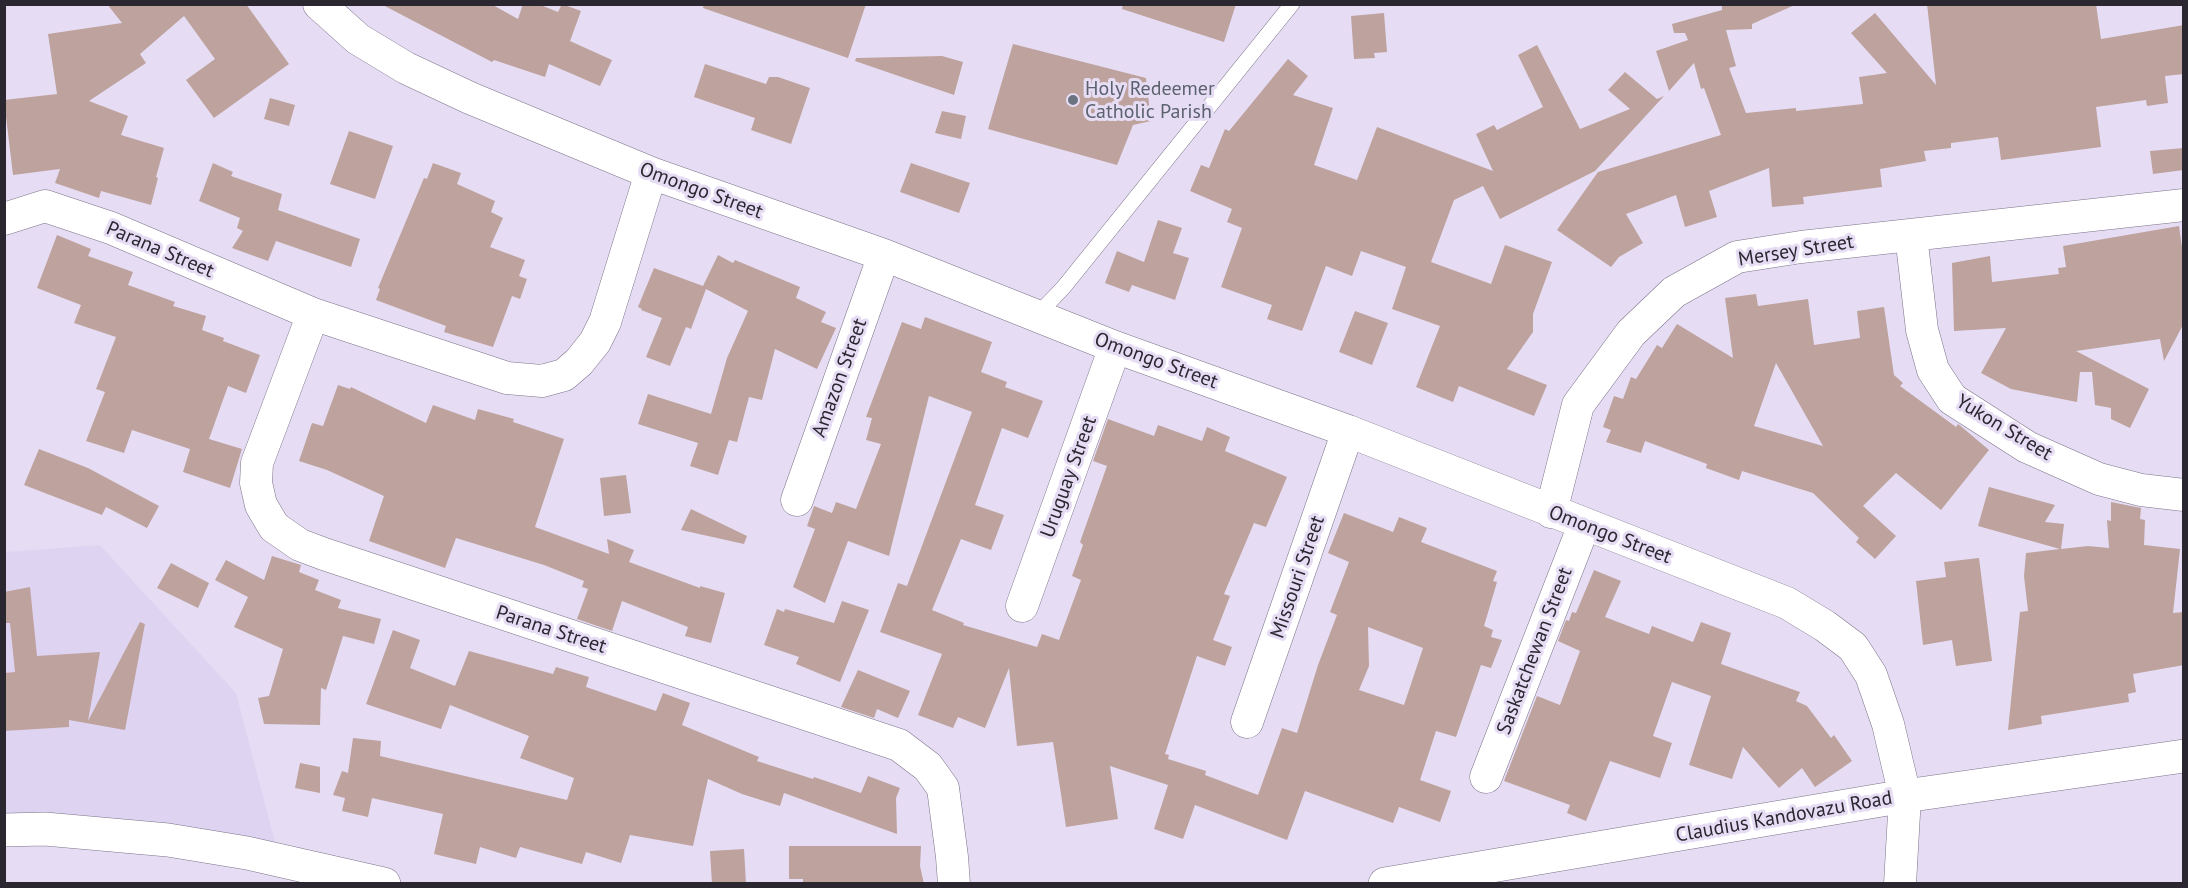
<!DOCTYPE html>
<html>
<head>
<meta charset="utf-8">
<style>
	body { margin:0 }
	#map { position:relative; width:2188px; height:888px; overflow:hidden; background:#e6ddf5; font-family:"PT Sans",sans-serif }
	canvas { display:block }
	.frame { position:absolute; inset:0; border:6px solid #2a2730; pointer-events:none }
</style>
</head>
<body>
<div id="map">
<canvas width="2188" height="888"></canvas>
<div class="frame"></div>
</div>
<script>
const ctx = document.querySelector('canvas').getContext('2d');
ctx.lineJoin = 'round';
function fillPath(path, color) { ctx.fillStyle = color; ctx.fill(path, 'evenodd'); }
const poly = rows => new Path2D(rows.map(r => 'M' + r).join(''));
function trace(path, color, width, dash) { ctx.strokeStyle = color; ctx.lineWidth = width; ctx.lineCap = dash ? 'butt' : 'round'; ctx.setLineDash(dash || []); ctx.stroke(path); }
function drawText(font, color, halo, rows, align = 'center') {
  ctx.font = font + ' "PT Sans",sans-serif'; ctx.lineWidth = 6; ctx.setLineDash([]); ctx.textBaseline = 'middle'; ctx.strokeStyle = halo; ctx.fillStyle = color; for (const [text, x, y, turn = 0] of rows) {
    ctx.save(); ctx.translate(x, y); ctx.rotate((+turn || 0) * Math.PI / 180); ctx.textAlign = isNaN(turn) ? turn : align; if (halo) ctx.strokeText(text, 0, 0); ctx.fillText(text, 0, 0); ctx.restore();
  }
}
fillPath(poly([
	[100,545,236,693,280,861,5,833,5,552]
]), '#dfd3f2');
fillPath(poly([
	[107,4,246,4,289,64,214,118,186,80,215,59,184,16,140,54,146,63,89,101,128,116,121,135,164,148,156,177,158,178,151,205,101,191,99,198,55,183,60,169,13,175,4,100,57,94,48,34,122,23],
	[381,4,491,4,518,19,523,4,538,4,558,12,562,4,581,11,570,41,612,60,600,86,549,64,545,77,494,60,492,62],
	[704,4,866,4,848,58,703,8],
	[1123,4,1236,4,1224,42,1122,9],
	[1722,4,1797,4,1752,24,1752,29,1726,30,1736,66,1729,68,1746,113,1796,108,1796,111,1863,104,1859,77,1887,73,1851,33,1875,13,1936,85,1927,4,2096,4,2101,39,2184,25,2184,74,2165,76,2168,103,2147,106,2146,100,2096,107,2101,147,2001,160,1998,137,1951,143,1951,148,1924,151,1926,161,1880,169,1882,187,1803,197,1804,204,1772,207,1769,168,1709,191,1717,217,1685,227,1676,195,1626,214,1643,243,1619,257,1611,267,1557,230,1598,172,1721,135,1704,88,1701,89,1694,63,1669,91,1656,51,1688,40,1685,33,1674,33,1672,24,1722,10],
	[1384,13,1387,52,1374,53,1375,58,1354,59,1351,16],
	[1013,44,1146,78,1151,121,1133,125,1117,165,988,129],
	[1537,45,1580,129,1630,109,1608,90,1625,72,1657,99,1664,96,1595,171,1500,219,1483,186,1454,200,1431,262,1491,284,1505,245,1552,262,1533,314,1533,332,1507,369,1547,385,1534,416,1459,386,1453,402,1416,387,1440,326,1392,309,1406,267,1361,251,1352,276,1326,266,1302,331,1267,319,1272,305,1221,287,1242,228,1227,222,1232,209,1190,191,1201,165,1209,168,1225,129,1229,131,1288,59,1308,76,1293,95,1333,108,1314,165,1357,180,1377,127,1493,171,1476,134,1494,125,1497,130,1543,107,1518,55],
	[942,56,963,62,954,95,855,61,856,58],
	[705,64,766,84,769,77,778,77,810,88,791,144,751,130,755,118,694,97],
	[270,98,295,105,289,126,264,119],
	[942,111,966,116,961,139,935,133],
	[349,131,393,146,375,199,330,184],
	[2184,148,2184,170,2153,174,2150,151],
	[213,163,233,172,231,176,282,194,278,210,360,239,351,267,276,241,268,261,232,248,243,231,237,228,240,218,199,201],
	[433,163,461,173,457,184,495,201,491,212,503,218,490,247,525,260,519,276,527,279,520,299,512,296,493,347,444,332,446,326,376,300,380,289,378,288,424,178,427,179],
	[911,163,970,183,959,213,900,192],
	[1158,220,1182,228,1173,253,1189,258,1175,300,1132,285,1129,292,1105,283,1117,251,1144,262],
	[2179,226,2184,262,2184,323,2164,361,2160,339,2076,351,2149,389,2130,428,2111,419,2111,408,2095,405,2092,372,2080,372,2077,402,2011,389,1981,373,2006,328,1954,331,1952,263,1990,256,1992,282,2059,274,2058,268,2066,267,2063,246],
	[57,235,91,249,88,256,133,272,128,285,175,302,173,306,206,316,202,330,224,338,223,341,260,355,246,393,228,386,209,439,242,449,230,488,183,472,190,449,132,430,124,453,86,441,105,392,96,389,116,337,74,323,81,305,37,288],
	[718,255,733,263,735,260,800,287,796,298,826,312,821,322,836,328,817,369,775,349,762,400,749,397,737,442,729,440,718,475,690,466,698,443,638,424,648,394,711,414,727,358,748,311,706,289,691,329,686,327,670,366,646,357,662,318,641,310,642,309,638,307,654,268,703,286],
	[1756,294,1758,306,1808,299,1814,345,1860,338,1857,311,1884,307,1894,375,1903,383,1900,386,1956,427,1958,424,1963,428,1989,450,1941,510,1896,473,1863,506,1896,536,1875,559,1856,542,1859,538,1813,493,1742,471,1739,480,1706,468,1707,464,1645,441,1641,453,1606,442,1611,430,1603,427,1614,396,1623,399,1631,377,1636,379,1657,345,1662,348,1677,324,1733,358,1725,298],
	[1776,363,1823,446,1754,426],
	[1355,311,1388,323,1372,365,1339,352],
	[925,317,992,342,981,372,1007,382,1005,387,1043,401,1028,438,1002,428,975,505,1004,515,991,550,961,539,932,610,964,623,963,625,1037,647,1042,634,1059,640,1081,580,1072,576,1083,545,1080,542,1107,466,1093,461,1108,419,1154,436,1158,425,1202,441,1207,427,1230,437,1225,451,1287,477,1266,527,1254,523,1224,594,1230,596,1213,640,1232,647,1225,666,1197,656,1165,754,1169,755,1168,759,1206,771,1205,775,1258,795,1282,728,1297,733,1318,665,1337,615,1330,612,1349,562,1328,553,1344,513,1393,532,1399,517,1427,528,1421,542,1497,571,1493,581,1497,582,1484,626,1493,630,1491,637,1502,640,1491,668,1481,665,1456,737,1436,731,1420,780,1451,791,1440,822,1399,807,1393,823,1305,791,1287,840,1195,805,1183,839,1154,829,1168,785,1110,766,1118,819,1066,827,1053,742,1017,746,1009,668,985,728,958,717,953,728,918,715,942,654,880,632,898,583,907,586,972,412,929,396,889,556,848,541,825,603,793,587,815,529,807,526,814,506,832,513,836,502,856,509,881,444,866,440,872,418,866,417,902,322,921,329],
	[1368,627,1423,648,1404,705,1359,690,1369,666],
	[338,385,350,389,351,387,426,423,433,405,475,420,478,409,514,419,513,422,564,439,535,527,609,554,607,539,634,550,629,562,700,588,700,586,725,593,711,643,685,636,688,627,622,601,612,631,577,619,588,589,582,587,584,581,544,565,456,538,445,568,369,541,384,496,327,470,299,461,312,423,323,426],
	[39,449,88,468,159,506,147,528,106,507,102,515,24,485],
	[626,475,631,513,604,516,600,478],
	[1989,487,2055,505,2045,522,2064,524,2061,549,2088,546,2109,548,2107,520,2111,521,2111,502,2141,508,2140,519,2145,520,2144,545,2180,549,2173,613,2184,612,2184,665,2133,674,2136,692,2128,694,2129,702,2041,716,2042,724,2008,730,2020,612,2028,611,2024,576,2026,553,2060,549,1978,526],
	[691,509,747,536,744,544,681,530],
	[272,556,301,565,299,572,319,580,315,590,341,600,338,608,381,619,374,644,343,636,326,690,321,688,320,725,264,724,258,698,269,696,283,649,234,627,248,597,215,580,226,560,264,580],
	[1979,558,1992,661,1956,666,1952,640,1923,645,1916,581,1946,577,1944,562],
	[171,563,209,583,198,608,157,588],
	[1594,570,1621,581,1605,617,1649,634,1652,626,1693,642,1701,622,1731,633,1721,664,1800,692,1796,701,1807,706,1831,738,1834,735,1852,761,1815,787,1802,768,1779,788,1743,747,1732,779,1689,765,1711,696,1672,682,1653,736,1672,743,1660,778,1610,761,1586,821,1567,813,1570,805,1504,781,1537,696,1560,705,1580,651,1558,641,1566,620,1569,621,1572,612,1576,613],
	[30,587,37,656,100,652,88,721,140,622,145,624,125,730,69,720,69,727,4,731,4,673,15,672,10,623,4,623,4,592],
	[842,601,869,610,840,682,796,664,799,657,764,645,777,609,784,612,785,609,834,623],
	[393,630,420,640,410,668,455,686,469,651,553,674,556,667,589,677,586,687,656,711,663,693,690,703,682,725,759,757,757,761,813,779,814,777,861,793,868,776,900,788,896,798,897,834,784,793,780,806,742,794,708,779,693,846,630,835,621,863,586,852,582,864,520,847,516,858,480,847,476,864,434,854,443,814,372,798,368,817,342,811,345,798,333,795,342,771,348,773,353,738,381,741,380,756,567,800,574,778,520,758,529,736,450,705,441,729,366,704],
	[858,670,910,691,898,718,877,709,874,718,841,707],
	[300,763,320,767,320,793,295,788],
	[789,846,921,846,920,866,924,884,803,884,803,879,789,879],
	[744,849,746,884,712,884,710,851]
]), '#bea29d');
const lane = poly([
	[1037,315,1063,288,1292,4]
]);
const street = poly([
	[319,4,358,39,406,68,470,98,651,173,884,255,1115,347,1348,431,1787,603,1825,626,1853,647,1871,675,1888,724,1905,796,1900,884],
	[4,219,45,206,111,228,313,314,507,378,542,381,564,375,579,362,595,342,605,322,651,173],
	[1911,235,1922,330,1933,370,1952,399,2027,447,2099,479,2141,490,2184,495],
	[313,314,257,463,256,483,261,505,274,527,300,545,324,554,899,745,928,767,943,788,952,857,954,884],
	[797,500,884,255],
	[1551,512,1578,405,1631,333,1674,292,1737,257,1801,247,2184,205],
	[1022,606,1115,347],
	[1247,722,1348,431],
	[1486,777,1584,525]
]);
const secondary = poly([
	[4,830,45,829,168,840,247,853,384,884],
	[1385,884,1905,796,2184,756]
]);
trace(lane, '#7c7388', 16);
trace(street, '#7c7388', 33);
trace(secondary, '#7c7388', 34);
trace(lane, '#fff', 15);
trace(street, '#fff', 32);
trace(secondary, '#fff', 33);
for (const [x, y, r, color] of [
	[1073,100,6,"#6b7280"]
]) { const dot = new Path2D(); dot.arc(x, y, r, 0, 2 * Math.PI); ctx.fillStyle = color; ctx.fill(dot); trace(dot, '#e6ddf5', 2); }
drawText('20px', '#5b616d', '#e6ddf5', [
	["Holy Redeemer",1085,89],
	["Catholic Parish",1085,112]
], 'left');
drawText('20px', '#2a2730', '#e6ddf5', [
	["Omongo Street",701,191,20],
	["Parana Street",160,250,23],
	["Mersey Street",1796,251,-9],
	["Omongo Street",1156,361,20],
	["Amazon Street",840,378,-70],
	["Yukon Street",2004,428,31],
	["Uruguay Street",1069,477,-70],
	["Omongo Street",1610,535,21],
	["Missouri Street",1298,577,-71],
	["Parana Street",551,630,18],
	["Saskatchewan Street",1535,651,-69],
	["Claudius Kandovazu Road",1784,817,-10]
]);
</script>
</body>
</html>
